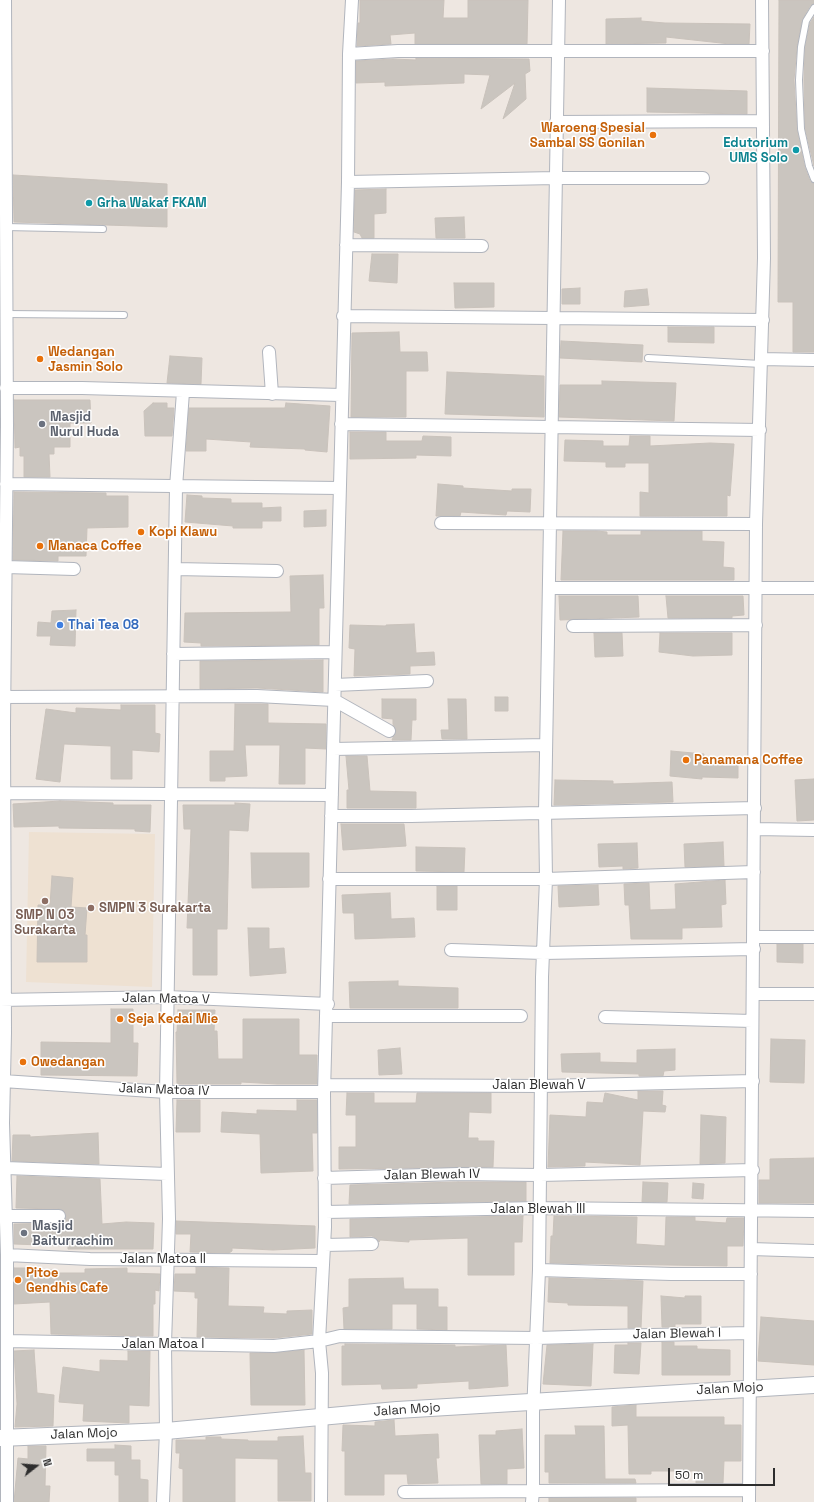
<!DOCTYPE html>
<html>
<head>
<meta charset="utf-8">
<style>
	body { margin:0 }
	#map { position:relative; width:814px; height:1502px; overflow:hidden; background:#eee7e1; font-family:"Space Grotesk",sans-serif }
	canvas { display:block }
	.north { position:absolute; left:16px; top:1446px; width:40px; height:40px; -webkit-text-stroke:3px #fff; paint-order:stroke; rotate:73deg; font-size:11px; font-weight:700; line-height:16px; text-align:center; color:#2d2d2d }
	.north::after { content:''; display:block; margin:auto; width:14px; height:18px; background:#2d2d2d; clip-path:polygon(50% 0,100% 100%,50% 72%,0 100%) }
	.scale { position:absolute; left:668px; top:1468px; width:107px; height:18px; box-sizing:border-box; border:2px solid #2d2d2d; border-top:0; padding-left:5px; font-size:12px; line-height:14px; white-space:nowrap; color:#2d2d2d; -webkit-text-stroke:3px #fff; paint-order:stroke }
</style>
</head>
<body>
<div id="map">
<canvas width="814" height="1502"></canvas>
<div class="north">N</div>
<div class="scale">50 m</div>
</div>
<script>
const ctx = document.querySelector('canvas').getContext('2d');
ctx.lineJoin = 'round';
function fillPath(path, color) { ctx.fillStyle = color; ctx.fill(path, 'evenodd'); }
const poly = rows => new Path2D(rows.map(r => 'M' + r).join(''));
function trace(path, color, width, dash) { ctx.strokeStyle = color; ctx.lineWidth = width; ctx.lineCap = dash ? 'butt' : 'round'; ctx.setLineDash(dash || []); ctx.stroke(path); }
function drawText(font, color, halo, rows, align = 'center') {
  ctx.font = font + ' "Space Grotesk",sans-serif'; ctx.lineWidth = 3; ctx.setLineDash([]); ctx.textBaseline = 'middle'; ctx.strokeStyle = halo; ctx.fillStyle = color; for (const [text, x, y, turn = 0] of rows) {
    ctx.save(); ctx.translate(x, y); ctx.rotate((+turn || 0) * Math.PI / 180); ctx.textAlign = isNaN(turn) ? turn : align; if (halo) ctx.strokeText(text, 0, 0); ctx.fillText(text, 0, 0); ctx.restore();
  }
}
fillPath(poly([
	[29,832,155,834,152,987,26,982]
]), '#eee1d2');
const building = poly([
	[360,0,444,0,443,18,468,18,468,0,528,0,527,44,415,44,415,33,390,35,391,44,357,46,358,23,360,23,360,0],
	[779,0,814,0,814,4,810,6,802,20,797,47,794,80,797,130,805,168,810,181,814,183,814,352,793,352,793,302,778,302,779,0],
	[814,17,814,166,805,128,804,80,805,48,810,23,814,17],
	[641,18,641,21,665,23,750,24,749,44,730,44,666,37,666,43,606,44,606,19,641,18],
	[416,58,529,59,530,71,525,74,526,99,503,119,515,83,481,109,490,75,464,74,464,83,385,86,385,82,356,83,356,61,393,59,416,60,416,58],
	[647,88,747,91,747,114,647,112,647,88],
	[13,175,167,184,167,227,14,222,13,175],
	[386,189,386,213,374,214,374,238,362,238,360,234,354,232,355,190,386,189],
	[464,217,465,238,436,238,435,218,464,217],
	[372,254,398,254,397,283,369,281,372,254],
	[454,283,494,283,494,307,455,308,454,283],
	[580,288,580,304,562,304,562,289,580,288],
	[647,289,649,305,624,307,625,291,647,289],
	[668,327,714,327,714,343,668,342,668,327],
	[399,332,400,352,427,352,428,371,406,371,406,417,351,417,352,333,399,332],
	[561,341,643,345,642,362,560,358,561,341],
	[170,356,202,358,201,384,167,383,170,356],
	[447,372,544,376,544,417,445,414,447,372],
	[602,381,676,383,674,421,559,417,560,385,602,385,602,381],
	[14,400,90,400,91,423,70,423,70,447,54,447,54,454,49,454,50,477,24,477,24,456,20,456,20,447,15,448,14,400],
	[153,403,167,403,167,408,174,408,172,436,145,436,144,411,153,403],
	[286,403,330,406,327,452,305,450,305,449,250,447,251,442,206,439,206,451,186,451,189,408,285,408,286,403],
	[350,432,386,432,386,441,422,441,423,436,451,437,451,456,416,455,416,458,350,459,350,432],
	[630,436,650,436,650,446,710,443,734,444,730,496,727,495,727,516,640,516,640,492,649,493,649,463,625,463,625,467,606,467,606,462,564,461,565,440,603,441,603,446,629,446,630,436],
	[438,484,463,486,463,488,512,491,512,489,531,489,530,512,507,511,506,515,461,512,460,516,436,516,438,484],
	[14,492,106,493,106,496,128,496,128,527,87,528,86,556,58,556,58,561,13,560,14,492],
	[187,495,202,496,202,498,231,499,231,503,262,503,262,508,281,507,281,521,262,521,262,528,233,528,233,526,185,522,187,495],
	[326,510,326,526,304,527,304,511,326,510],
	[563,531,597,531,607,532,607,535,641,535,641,531,702,531,702,541,724,542,723,567,734,568,734,580,561,580,563,531],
	[323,575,324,608,319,608,319,645,201,646,201,643,184,642,185,613,291,612,290,576,323,575],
	[559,596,638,596,639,617,560,620,559,596],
	[666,596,743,596,744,615,732,616,732,618,668,618,666,596],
	[76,610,75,646,50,645,51,636,37,636,38,622,51,623,52,611,76,610],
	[414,624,416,653,434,652,435,665,410,666,410,674,354,676,355,649,349,648,350,625,386,626,386,625,414,624],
	[594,633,622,633,623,656,595,657,594,633],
	[660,633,732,633,732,655,693,656,659,652,660,633],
	[323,660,323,692,257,688,200,689,200,661,323,660],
	[495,697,508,697,508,711,495,711,495,697],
	[382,699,416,699,416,720,412,720,411,740,392,740,396,731,393,724,393,719,382,718,382,699],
	[448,699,466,699,467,739,442,739,441,730,449,730,448,699],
	[235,704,268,704,268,723,326,724,326,749,305,748,305,784,279,784,280,745,245,745,247,776,225,777,225,781,210,781,210,751,234,751,235,704],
	[121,705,155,705,155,733,160,734,159,752,132,750,132,779,111,779,111,746,64,744,60,782,36,779,46,709,76,713,76,708,121,710,121,705],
	[671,751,704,754,703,760,738,760,738,778,702,777,702,779,670,776,671,751],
	[346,756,367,756,370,791,416,792,416,808,347,808,347,790,349,790,346,756],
	[814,779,814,820,797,821,795,780,814,779],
	[555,780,613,781,613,784,672,782,673,802,554,805,555,780],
	[60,801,113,803,113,805,151,805,150,832,135,831,135,829,59,828,59,826,14,827,13,804,60,801],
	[235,803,250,804,248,831,229,830,227,929,217,929,217,975,193,975,193,928,187,928,191,829,184,829,183,805,235,805,235,803],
	[341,824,404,824,406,846,343,850,341,824],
	[723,842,724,866,685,867,684,844,723,842],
	[637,843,638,868,623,869,623,866,599,867,598,844,637,843],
	[416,847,465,848,464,872,416,871,416,847],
	[251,853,309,853,309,887,252,888,251,853],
	[52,876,73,878,71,907,87,908,85,935,87,935,87,962,37,962,38,905,50,905,52,876],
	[725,880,726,904,721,905,722,927,682,928,682,939,631,939,629,905,625,905,624,884,649,883,650,910,676,909,675,884,725,880],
	[598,885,599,905,559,907,558,886,598,885],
	[437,886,457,886,457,910,437,910,437,886],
	[390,893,391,919,414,918,415,937,355,939,354,913,343,913,342,895,390,893],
	[248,928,269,928,269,949,284,948,286,973,250,976,248,928],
	[777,944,803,944,803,963,777,962,777,944],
	[398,981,398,986,458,988,458,1008,350,1008,349,982,398,981],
	[111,1009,133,1009,133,1043,138,1043,137,1076,41,1075,41,1042,111,1043,111,1009],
	[178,1010,215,1010,214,1031,217,1031,218,1059,243,1059,243,1019,299,1019,299,1055,317,1055,317,1084,277,1084,241,1082,241,1084,177,1084,176,1032,177,1032,178,1010],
	[771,1039,805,1040,804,1083,770,1082,771,1039],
	[400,1048,402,1074,379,1075,378,1050,400,1048],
	[675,1049,675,1070,664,1071,663,1076,639,1076,639,1074,562,1072,561,1054,600,1053,600,1062,637,1063,637,1050,675,1049],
	[638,1091,663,1091,662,1105,666,1106,665,1112,643,1111,640,1165,585,1162,585,1166,548,1167,550,1115,586,1117,587,1102,603,1103,605,1093,638,1100,638,1091],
	[347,1093,374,1093,374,1103,416,1103,417,1093,491,1093,491,1113,469,1112,468,1138,478,1138,478,1141,494,1141,493,1167,339,1169,339,1147,356,1147,356,1115,346,1115,347,1093],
	[177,1100,200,1100,200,1132,176,1132,177,1100],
	[297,1100,317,1100,317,1133,312,1133,313,1171,261,1173,260,1134,221,1132,222,1112,257,1114,257,1110,297,1111,297,1100],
	[701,1115,726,1117,725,1163,700,1164,701,1115],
	[98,1133,99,1164,12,1161,13,1135,30,1135,30,1137,98,1133],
	[814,1158,814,1203,759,1203,759,1180,770,1180,770,1159,814,1158],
	[17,1176,100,1179,102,1224,126,1222,154,1223,153,1249,68,1249,68,1246,14,1244,14,1224,59,1223,63,1222,66,1216,65,1212,59,1209,16,1208,17,1176],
	[458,1182,526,1182,526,1201,349,1204,350,1185,458,1182],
	[643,1182,668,1183,667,1202,642,1202,643,1182],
	[693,1183,704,1184,703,1199,692,1198,693,1183],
	[523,1216,522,1242,514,1242,514,1275,468,1275,468,1238,409,1240,409,1242,380,1240,379,1242,376,1238,372,1236,350,1237,350,1219,523,1216],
	[554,1216,637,1217,636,1244,665,1246,666,1217,695,1217,695,1221,726,1223,727,1218,744,1218,743,1246,727,1246,727,1266,550,1263,551,1236,553,1236,554,1216],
	[176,1221,315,1226,315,1248,273,1250,232,1248,232,1251,229,1253,190,1252,191,1234,176,1234,176,1221],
	[196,1267,229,1268,228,1306,264,1307,263,1313,287,1314,287,1311,312,1310,312,1334,274,1338,197,1337,198,1298,195,1298,195,1292,174,1291,175,1274,196,1274,196,1267],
	[14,1268,28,1268,28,1271,53,1270,53,1273,85,1273,85,1269,127,1268,127,1273,160,1274,159,1291,155,1290,155,1304,153,1304,153,1336,51,1334,50,1302,14,1304,14,1268],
	[403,1278,404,1289,438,1289,438,1307,447,1307,447,1330,417,1329,417,1304,392,1304,392,1329,344,1329,343,1308,349,1307,349,1279,403,1278],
	[549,1278,643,1281,641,1328,628,1328,628,1306,568,1305,568,1303,548,1302,549,1278],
	[661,1296,685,1298,685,1296,701,1296,701,1324,675,1324,675,1327,662,1327,661,1296],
	[761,1317,814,1321,814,1365,758,1361,761,1317],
	[662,1342,674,1342,674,1346,697,1346,697,1349,730,1350,730,1375,662,1375,662,1342],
	[628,1343,641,1343,639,1374,614,1373,615,1345,628,1345,628,1343],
	[345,1344,455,1345,455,1347,506,1345,508,1386,469,1389,469,1381,417,1384,417,1388,382,1389,381,1384,342,1385,342,1346,345,1346,345,1344],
	[593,1344,591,1386,543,1384,547,1345,593,1344],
	[34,1350,37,1393,54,1395,53,1426,15,1427,17,1404,14,1351,34,1350],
	[304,1350,305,1405,251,1405,250,1353,275,1353,304,1350],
	[128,1351,150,1351,149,1406,129,1405,129,1423,83,1421,84,1404,59,1402,63,1367,100,1372,100,1360,128,1361,128,1351],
	[636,1405,636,1417,724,1417,724,1425,741,1425,741,1461,724,1461,723,1483,696,1483,696,1471,651,1471,651,1474,629,1474,628,1425,612,1426,612,1407,636,1405],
	[394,1420,395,1436,438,1434,439,1458,436,1458,438,1483,408,1484,407,1474,384,1474,384,1495,345,1495,345,1451,342,1451,343,1425,375,1426,375,1422,394,1420],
	[575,1426,604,1426,605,1479,635,1479,636,1483,549,1483,549,1472,545,1472,545,1435,576,1435,575,1426],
	[522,1429,524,1468,507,1469,507,1484,481,1484,479,1435,496,1435,496,1431,522,1429],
	[303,1436,305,1473,311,1473,311,1501,278,1501,278,1459,235,1458,235,1502,183,1502,183,1469,179,1468,180,1453,176,1453,176,1440,206,1440,206,1437,221,1437,221,1439,248,1440,248,1441,278,1441,278,1437,303,1436],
	[115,1445,131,1446,131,1460,140,1460,140,1479,148,1480,148,1502,119,1502,119,1475,115,1475,115,1461,87,1461,87,1449,115,1449,115,1445],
	[28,1446,46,1446,45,1486,50,1486,49,1502,14,1502,18,1458,28,1459,28,1446],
	[549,1498,636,1498,636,1502,549,1502,549,1498]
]);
fillPath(building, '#cac5bf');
trace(building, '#c9c2bb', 1);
const lane = poly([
	[814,8,806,21,801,47,799,80,801,129,809,166,814,179],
	[5,227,103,229],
	[5,314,124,315],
	[648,358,761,364]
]);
const street = poly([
	[5,0,7,425,4,725,5,1033,3,1123,7,1255,7,1502],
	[352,0,349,54,348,182,324,1092,325,1227,319,1341,340,1336,537,1338,603,1336],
	[349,54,398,51,763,51],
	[556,122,763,121],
	[348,182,556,178,703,178],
	[346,245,482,246],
	[343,316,763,320],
	[269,352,272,394],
	[761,359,814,360],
	[6,388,82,388,341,395],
	[341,424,760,430],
	[6,484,339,488],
	[441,523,756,524],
	[6,567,74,569],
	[175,569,277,571],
	[549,588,814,588],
	[573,626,756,625],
	[173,654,335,652],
	[335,685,427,681],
	[0,697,257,696,334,700,389,731],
	[333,749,546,745],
	[0,793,332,795],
	[331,816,411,816,755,808],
	[755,829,814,830],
	[329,879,546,879,754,872],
	[754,937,814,937],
	[451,950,543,953,754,949],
	[754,994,814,994],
	[0,1000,168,997,328,1004],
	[328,1016,521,1016],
	[605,1017,752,1021],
	[3,1081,166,1092,324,1092],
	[325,1085,542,1086,753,1081],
	[6,1168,167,1174],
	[324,1178,458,1174,540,1175,542,977,546,879,545,812,559,0],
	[325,1212,540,1208,814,1211],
	[7,1216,59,1216],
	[324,1245,372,1244],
	[751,1249,814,1251],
	[7,1255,90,1259,320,1261],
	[539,1270,671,1274,751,1274],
	[604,1336,750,1333],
	[7,1341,274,1346,319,1341,322,1373,321,1502],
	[404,1492,533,1491,533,1413,539,1270,540,1175,753,1170],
	[163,1502,166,1431,165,1344,169,1219,166,1092,171,800,176,487,183,392],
	[532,1502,533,1491,749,1490],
	[749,1502,756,524,764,258,762,0]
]);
const secondary = poly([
	[0,1438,166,1431,397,1410,814,1385]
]);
trace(lane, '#b1b5bd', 8);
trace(street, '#b1b5bd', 14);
trace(secondary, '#b1b5bd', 18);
trace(lane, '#fff', 6);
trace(street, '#fff', 12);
trace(secondary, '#fff', 16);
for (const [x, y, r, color] of [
	[653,135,4,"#e8710a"],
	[796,150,4,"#0f9aa8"],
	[89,203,4,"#0f9aa8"],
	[40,359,4,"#e8710a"],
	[42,424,4,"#6b7280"],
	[141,532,4,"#e8710a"],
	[40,546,4,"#e8710a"],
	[60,625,4,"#3f7fe0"],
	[686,760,4,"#e8710a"],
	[45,901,4,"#8d6e63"],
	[91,908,4,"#8d6e63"],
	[120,1019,4,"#e8710a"],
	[23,1062,4,"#e8710a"],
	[24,1233,4,"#6b7280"],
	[18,1280,4,"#e8710a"]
]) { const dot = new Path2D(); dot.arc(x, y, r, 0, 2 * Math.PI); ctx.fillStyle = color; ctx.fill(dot); trace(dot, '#fff', 1.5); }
drawText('bold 13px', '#c56008', '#fff', [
	["Waroeng Spesial",645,128,"right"],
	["Sambal SS Gonilan",645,143,"right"],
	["Wedangan",48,352],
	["Jasmin Solo",48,367],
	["Kopi Klawu",149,532],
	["Manaca Coffee",48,546],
	["Panamana Coffee",694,760],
	["Seja Kedai Mie",128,1019],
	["Owedangan",31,1062],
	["Pitoe",26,1273],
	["Gendhis Cafe",26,1288]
], 'left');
drawText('bold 13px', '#0d838f', '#fff', [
	["Edutorium",788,143],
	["UMS Solo",788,158],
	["Grha Wakaf FKAM",97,203,"left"]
], 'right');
drawText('bold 13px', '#5b616d', '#fff', [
	["Masjid",50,417],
	["Nurul Huda",50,432],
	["Masjid",32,1226],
	["Baiturrachim",32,1241]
], 'left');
drawText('bold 13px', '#366cbe', '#fff', [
	["Thai Tea 08",68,625]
], 'left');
drawText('bold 13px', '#785e54', '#fff', [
	["SMPN 3 Surakarta",99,908],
	["SMP N 03",45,915,"center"],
	["Surakarta",45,930,"center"]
], 'left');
drawText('13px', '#2d2d2d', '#fff', [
	["Jalan Matoa V",166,999,1],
	["Jalan Blewah V",539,1085],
	["Jalan Matoa IV",164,1090,2],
	["Jalan Blewah IV",432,1175,-1],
	["Jalan Blewah III",538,1209],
	["Jalan Matoa II",163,1259],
	["Jalan Blewah I",677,1334,-1],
	["Jalan Matoa I",163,1344],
	["Jalan Mojo",730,1389,-3],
	["Jalan Mojo",407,1410,-4],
	["Jalan Mojo",84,1434,-2]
]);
</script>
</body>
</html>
